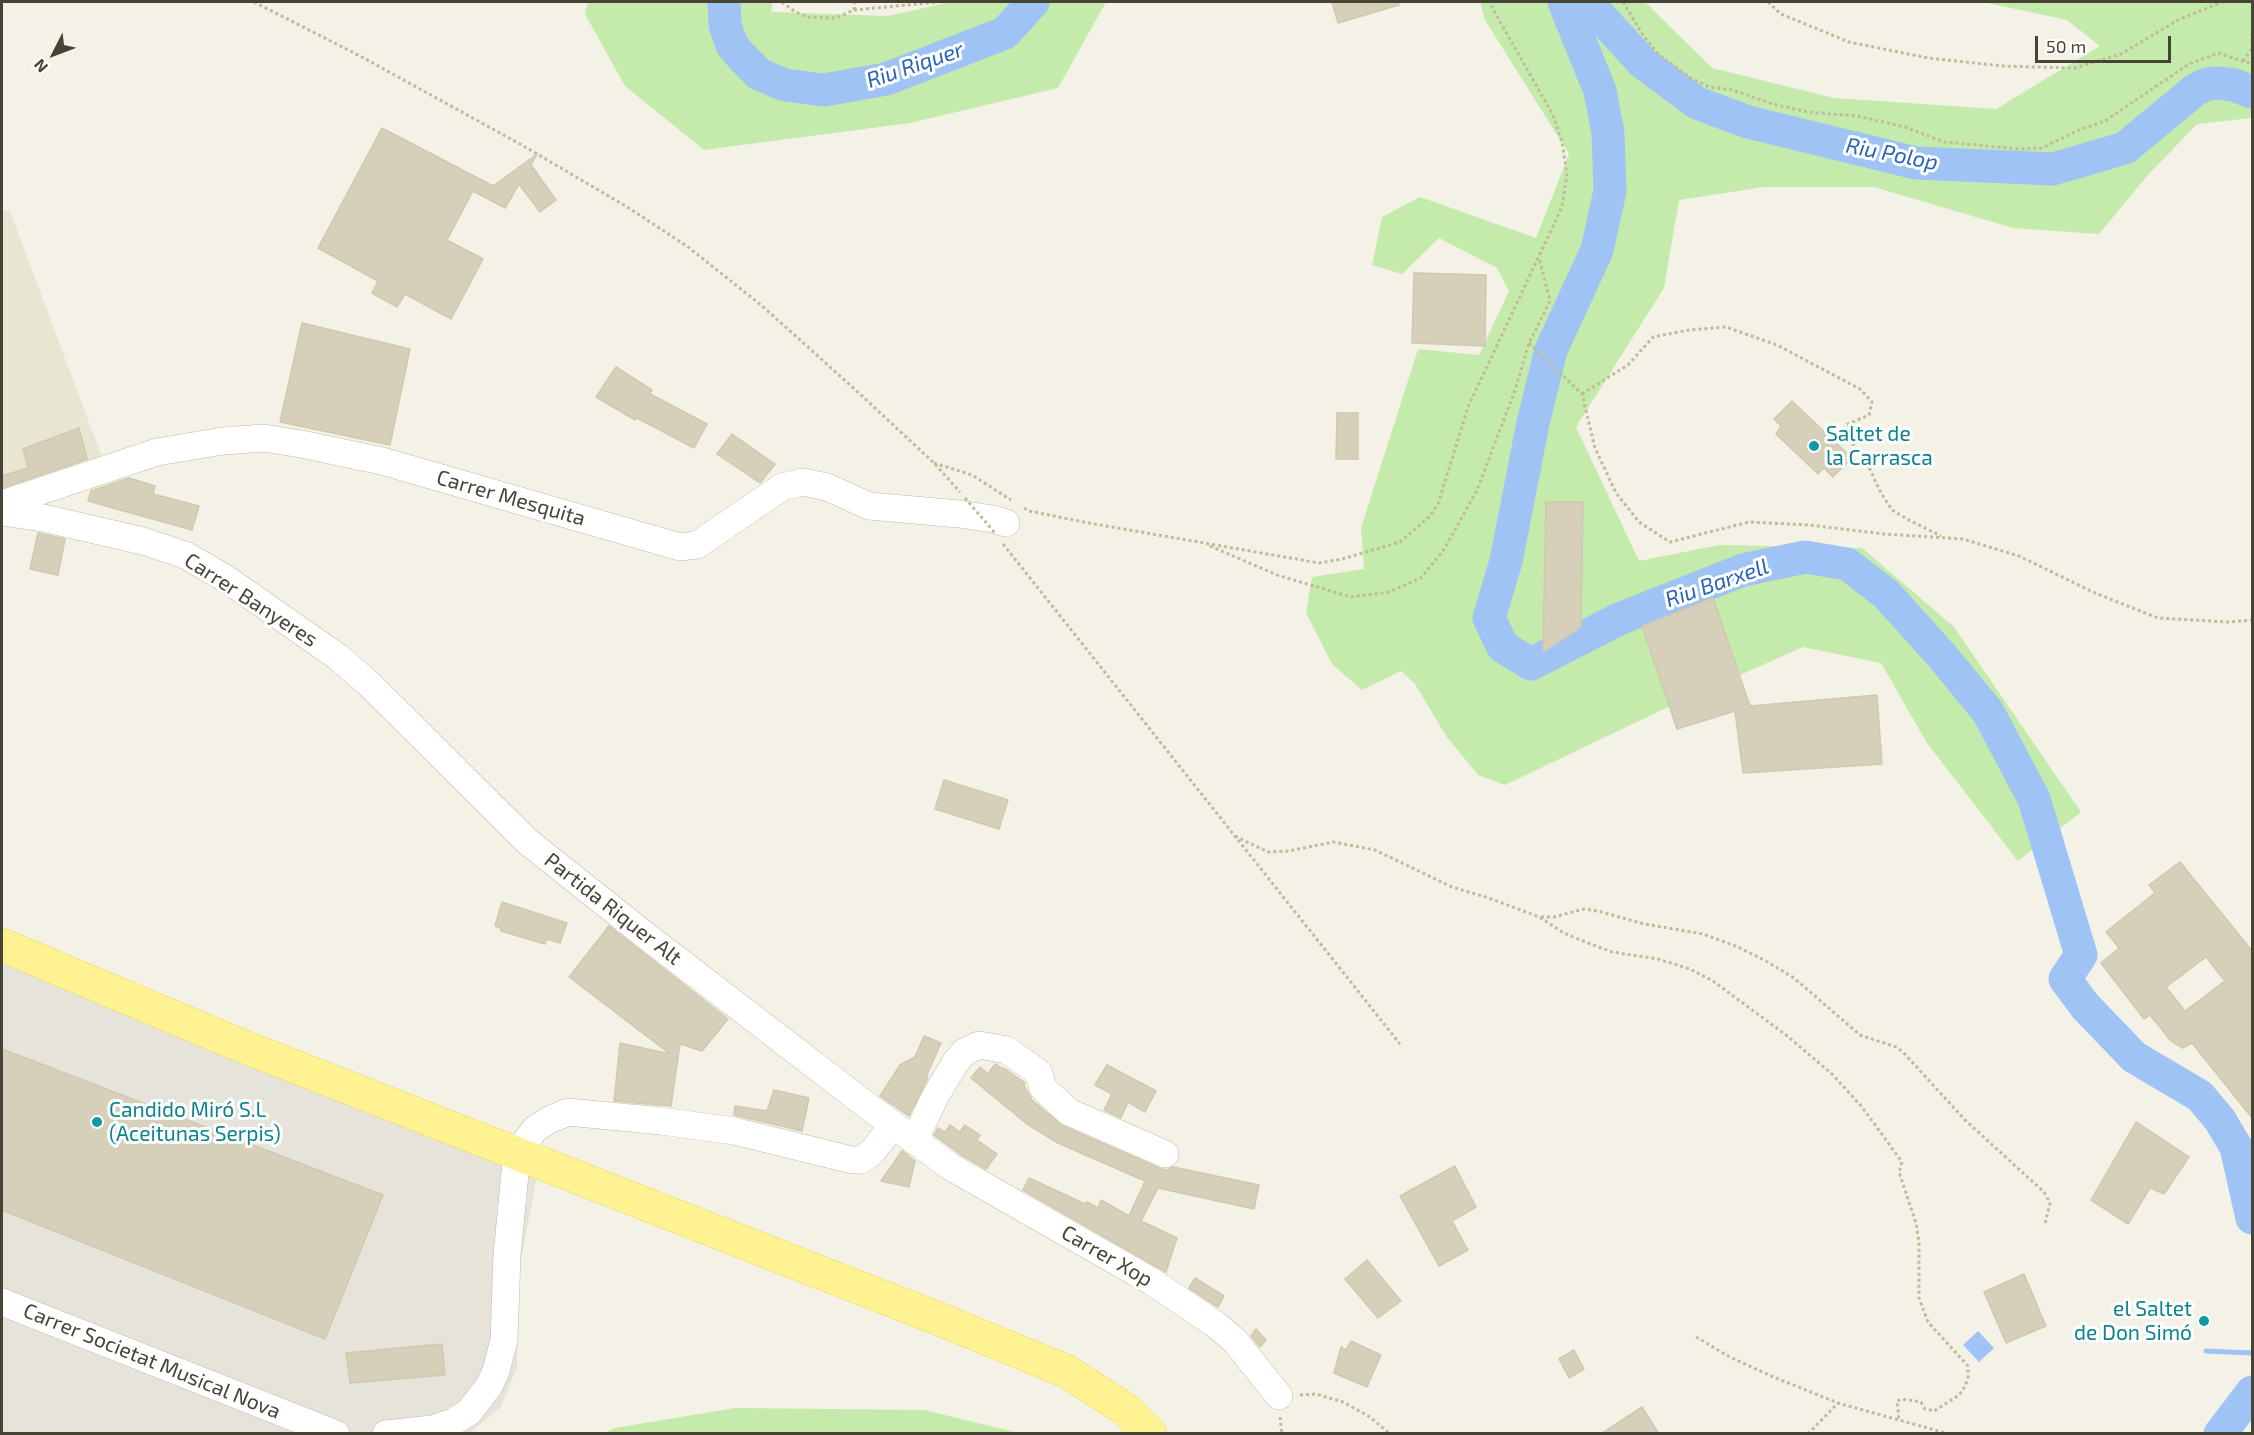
<!DOCTYPE html>
<html>
<head>
<meta charset="utf-8">
<style>
	body { margin:0 }
	#map { position:relative; width:2254px; height:1435px; overflow:hidden; background:#f4f2e6; font-family:"Exo 2",sans-serif }
	canvas { display:block }
	.frame { position:absolute; inset:0; border:3px solid #474335; pointer-events:none }
	.north { position:absolute; left:24px; top:24px; width:60px; height:60px; -webkit-text-stroke:4px #fff; paint-order:stroke; rotate:228deg; font-size:16px; font-weight:700; line-height:24px; text-align:center; color:#474335 }
	.north::after { content:''; display:block; margin:auto; width:21px; height:27px; background:#474335; clip-path:polygon(50% 0,100% 100%,50% 72%,0 100%) }
	.scale { position:absolute; left:2035px; top:36px; width:136px; height:27px; box-sizing:border-box; border:3px solid #474335; border-top:0; padding-left:8px; font-size:18px; line-height:21px; white-space:nowrap; color:#474335; -webkit-text-stroke:4px #fff; paint-order:stroke }
</style>
</head>
<body>
<div id="map">
<canvas width="2254" height="1435"></canvas>
<div class="frame"></div>
<div class="north">N</div>
<div class="scale">50 m</div>
</div>
<script>
const ctx = document.querySelector('canvas').getContext('2d');
ctx.lineJoin = 'round';
function fillPath(path, color) { ctx.fillStyle = color; ctx.fill(path, 'evenodd'); }
const poly = rows => new Path2D(rows.map(r => 'M' + r).join(''));
function trace(path, color, width, dash) { ctx.strokeStyle = color; ctx.lineWidth = width; ctx.lineCap = dash ? 'butt' : 'round'; ctx.setLineDash(dash || []); ctx.stroke(path); }
function drawText(font, color, halo, rows, align = 'center') {
  ctx.font = font + ' "Exo 2",sans-serif'; ctx.lineWidth = 6; ctx.setLineDash([]); ctx.textBaseline = 'middle'; ctx.strokeStyle = halo; ctx.fillStyle = color; for (const [text, x, y, turn = 0] of rows) {
    ctx.save(); ctx.translate(x, y); ctx.rotate((+turn || 0) * Math.PI / 180); ctx.textAlign = isNaN(turn) ? turn : align; if (halo) ctx.strokeText(text, 0, 0); ctx.fillText(text, 0, 0); ctx.restore();
  }
}
fillPath(poly([
	[2,210,10,211,106,468,2,505]
]), '#e8e5d3');
fillPath(poly([
	[2,954,538,1170,519,1272,517,1368,500,1408,470,1433,2,1433]
]), '#e6e3db');
fillPath(poly([
	[588,2,773,2,771,12,888,16,951,2,1106,2,1058,88,910,123,704,150,625,86,585,14],
	[1480,2,1645,2,1712,68,1834,98,1996,109,2100,46,2067,20,1983,2,2252,2,2252,118,2197,124,2146,177,2099,234,2013,228,1874,187,1764,187,1679,200,1664,288,1576,427,1639,561,1719,545,1862,548,1954,627,2081,812,2018,861,1927,743,1881,663,1803,647,1664,709,1505,785,1478,775,1446,736,1415,684,1401,671,1362,690,1332,664,1306,613,1312,577,1364,569,1361,528,1418,349,1479,355,1509,291,1497,268,1439,238,1402,274,1372,265,1382,217,1420,197,1536,238,1569,154,1485,20],
	[735,1408,924,1410,1019,1433,605,1433,615,1428]
]), '#c4eaac');
fillPath(poly([
	[1978,1331,1994,1348,1979,1362,1963,1345]
]), '#9ec3f4');
trace(poly([
	[2206,1351,2252,1353]
]), '#9ec3f4', 5);
trace(poly([
	[724,2,725,25,732,45,742,57,759,74,784,85,824,90,886,79,1005,33,1033,2],
	[1564,2,1600,91,1608,133,1610,191,1597,250,1551,350,1533,423,1506,561,1489,618,1503,647,1531,664,1619,619,1743,570,1805,557,1847,564,1886,594,1942,656,1988,712,2034,799,2081,955,2065,979,2085,1006,2134,1057,2200,1096,2220,1120,2236,1147,2252,1218],
	[1587,2,1643,63,1697,103,1748,122,1916,163,2053,169,2125,148,2195,90,2207,84,2217,83,2234,85,2252,92],
	[2220,1434,2252,1392]
]), '#9ec3f4', 33);
const building = poly([
	[1332,2,1398,2,1399,5,1338,23,1332,2],
	[382,128,493,186,537,154,531,165,556,200,540,212,519,184,505,208,473,191,447,240,483,259,451,319,405,294,397,307,372,293,378,281,318,248,382,128],
	[1414,273,1486,275,1485,346,1412,343,1414,273],
	[302,323,410,349,390,445,280,422,302,323],
	[616,367,652,390,650,394,707,424,694,448,637,418,635,420,596,397,616,367],
	[1792,401,1852,458,1833,477,1824,468,1818,474,1776,434,1781,426,1774,419,1792,401],
	[1337,413,1358,413,1358,459,1336,459,1337,413],
	[79,428,87,459,2,488,2,476,28,468,23,449,79,428],
	[732,434,775,464,760,483,717,454,732,434],
	[129,478,155,486,153,494,199,506,192,530,88,501,91,491,129,478],
	[1546,502,1583,502,1581,627,1543,652,1546,502],
	[38,533,65,539,58,575,30,569,38,533],
	[1713,598,1750,706,1877,695,1882,764,1743,773,1735,711,1677,729,1642,626,1713,598],
	[944,780,1008,800,999,829,935,809,944,780],
	[2180,862,2253,952,2253,1119,2192,1043,2183,1048,2171,1041,2150,1015,2144,1019,2101,963,2119,948,2106,932,2155,893,2149,885,2180,862],
	[2206,957,2225,981,2185,1011,2166,987,2206,957],
	[502,902,567,923,560,943,547,939,545,944,501,931,501,928,495,926,502,902],
	[609,926,728,1019,702,1051,680,1044,671,1106,614,1101,620,1043,670,1054,569,977,609,926],
	[924,1036,941,1043,926,1077,928,1078,909,1116,880,1096,900,1065,915,1057,924,1036],
	[2,1049,383,1195,325,1339,2,1210,2,1049],
	[995,1064,1003,1069,1004,1068,1025,1083,1024,1085,1032,1100,1063,1126,1159,1168,1166,1170,1173,1167,1259,1185,1254,1209,1158,1188,1141,1221,1177,1238,1166,1272,1023,1190,1029,1178,1085,1204,1087,1202,1098,1208,1101,1200,1129,1216,1145,1181,1058,1143,1027,1124,971,1078,980,1067,988,1074,995,1064],
	[1107,1065,1156,1091,1145,1112,1128,1102,1121,1118,1104,1110,1112,1094,1095,1085,1107,1065],
	[774,1090,809,1098,802,1131,734,1115,735,1106,767,1111,774,1090],
	[2136,1122,2189,1157,2164,1194,2150,1188,2128,1224,2091,1200,2136,1122],
	[950,1125,960,1132,965,1125,980,1135,977,1140,997,1154,986,1169,960,1154,934,1135,938,1128,945,1132,950,1125],
	[902,1151,915,1161,909,1187,881,1181,902,1151],
	[1455,1166,1476,1207,1452,1221,1468,1250,1439,1266,1400,1196,1455,1166],
	[1367,1260,1401,1301,1378,1318,1345,1279,1367,1260],
	[2024,1274,2046,1326,2006,1343,1984,1292,2024,1274],
	[1195,1278,1224,1296,1218,1307,1189,1288,1195,1278],
	[1256,1329,1266,1340,1260,1347,1251,1336,1256,1329],
	[1351,1341,1381,1355,1367,1387,1334,1373,1341,1347,1346,1350,1351,1341],
	[442,1344,445,1375,350,1383,346,1353,442,1344],
	[1574,1350,1584,1369,1569,1378,1559,1359,1574,1350],
	[1642,1407,1659,1434,1601,1434,1642,1407]
]);
fillPath(building, '#d6d0ba');
trace(building, '#d1c9ad', 1.5);
const minor = poly([
	[2,504,157,452,223,441,264,438,301,444,382,461,680,547,697,545,782,487,803,482,827,487,869,506,959,514,993,519,1006,523],
	[2,512,43,518,143,541,185,555,225,578,338,657,368,683,528,842,645,935,865,1104,951,1167,1151,1281,1215,1324,1235,1341,1279,1396],
	[914,1141,935,1097,955,1063,964,1052,979,1045,1007,1050,1039,1073,1043,1088,1069,1112,1165,1154],
	[2,1302,336,1434],
	[386,1434,433,1429,453,1422,469,1412,489,1386,496,1371,504,1340,507,1255,517,1153,535,1129,549,1120,568,1112,661,1121,734,1131,852,1160,861,1160,872,1152,893,1125]
]);
const major = poly([
	[2,945,237,1044,934,1317,1066,1371,1125,1409,1150,1434]
]);
trace(minor, '#c0bba8', 28);
trace(major, '#ead75d', 34);
trace(poly([
	[254,2,360,56,520,144,629,208,688,247,761,305,859,393,934,463,960,492],
	[782,2,794,11,807,17,836,18,854,10,939,2],
	[1623,2,1643,35,1658,54,1689,77,1709,87,1732,90,1773,104,1807,112,1857,116,1905,127,1944,142,2019,149,2042,148,2079,130,2105,121,2189,64,2218,53,2252,64],
	[1768,2,1781,14,1849,42,1928,58,2003,66,2075,68,2121,54,2178,20,2222,2],
	[854,10,855,2],
	[2252,33,2252,43],
	[2243,61,2252,49],
	[1529,343,1582,394,1595,448,1616,493,1639,522,1670,542,1749,522,1809,525,1884,534,1963,539,2019,556,2095,593,2158,618,2228,622,2252,620],
	[1582,394,1628,365,1653,337,1689,330,1726,327,1777,345,1860,389,1872,402,1869,415,1846,425,1847,436,1867,463,1881,493,1892,510,1907,519,1941,536],
	[934,463,972,475,1011,500],
	[1024,508,1029,511,1089,523,1319,563,1342,559,1400,542,1429,517,1438,504,1468,407,1562,207,1567,175,1562,142,1553,115,1489,2],
	[1003,544,1400,1044],
	[1210,546,1277,575,1351,597,1389,592,1421,578,1445,548,1477,490,1514,393,1529,343,1550,301,1539,258],
	[1235,836,1268,852,1289,851,1333,842,1375,850,1452,887,1489,898,1539,917,1564,933,1588,943,1612,952,1658,959,1690,969,1713,981,1786,1035,1832,1074,1862,1107,1902,1162,1899,1172,1916,1223,1919,1242,1919,1298,1928,1322,1968,1366,1968,1379,1962,1392,1956,1397,1934,1411,1925,1409,1921,1402,1902,1399,1897,1401,1899,1420],
	[1541,917,1554,917,1584,909,1598,911,1644,924,1703,934,1738,947,1766,961,1794,978,1860,1035,1896,1047,1903,1052,1965,1120,2044,1192,2050,1203,2045,1224],
	[1696,1337,1730,1357,1771,1376,1838,1403,1949,1434],
	[1300,1395,1316,1394,1343,1402,1370,1417,1390,1434],
	[1280,1417,1282,1434],
	[1808,1434,1838,1403]
]), '#c2ba98', 3, [3, 3]);
trace(minor, '#fff', 27);
trace(major, '#fff293', 33);
trace(poly([
	[965,498,995,533]
]), '#c2ba98', 3, [3, 3]);
for (const [x, y, r, color] of [
	[1814,446,6,"#0f9aa8"],
	[97,1122,6,"#0f9aa8"],
	[2204,1321,6,"#0f9aa8"]
]) { const dot = new Path2D(); dot.arc(x, y, r, 0, 2 * Math.PI); ctx.fillStyle = color; ctx.fill(dot); trace(dot, '#fff', 2); }
drawText('21px', '#0d838f', '#fff', [
	["Saltet de",1826,434],
	["la Carrasca",1826,458],
	["Candido Miró S.L",109,1110],
	["(Aceitunas Serpis)",109,1134],
	["el Saltet",2192,1309,"right"],
	["de Don Simó",2192,1333,"right"]
], 'left');
drawText('21px', '#474335', '#fff', [
	["Carrer Mesquita",511,498,16],
	["Carrer Banyeres",251,600,33],
	["Partida Riquer Alt",613,909,38],
	["Carrer Xop",1107,1256,30],
	["Carrer Societat Musical Nova",152,1361,22]
]);
drawText('italic 22px', '#2863b9', '#fff', [
	["Riu Riquer",915,65,-19],
	["Riu Polop",1892,154,11],
	["Riu Barxell",1717,583,-19]
]);
</script>
</body>
</html>
